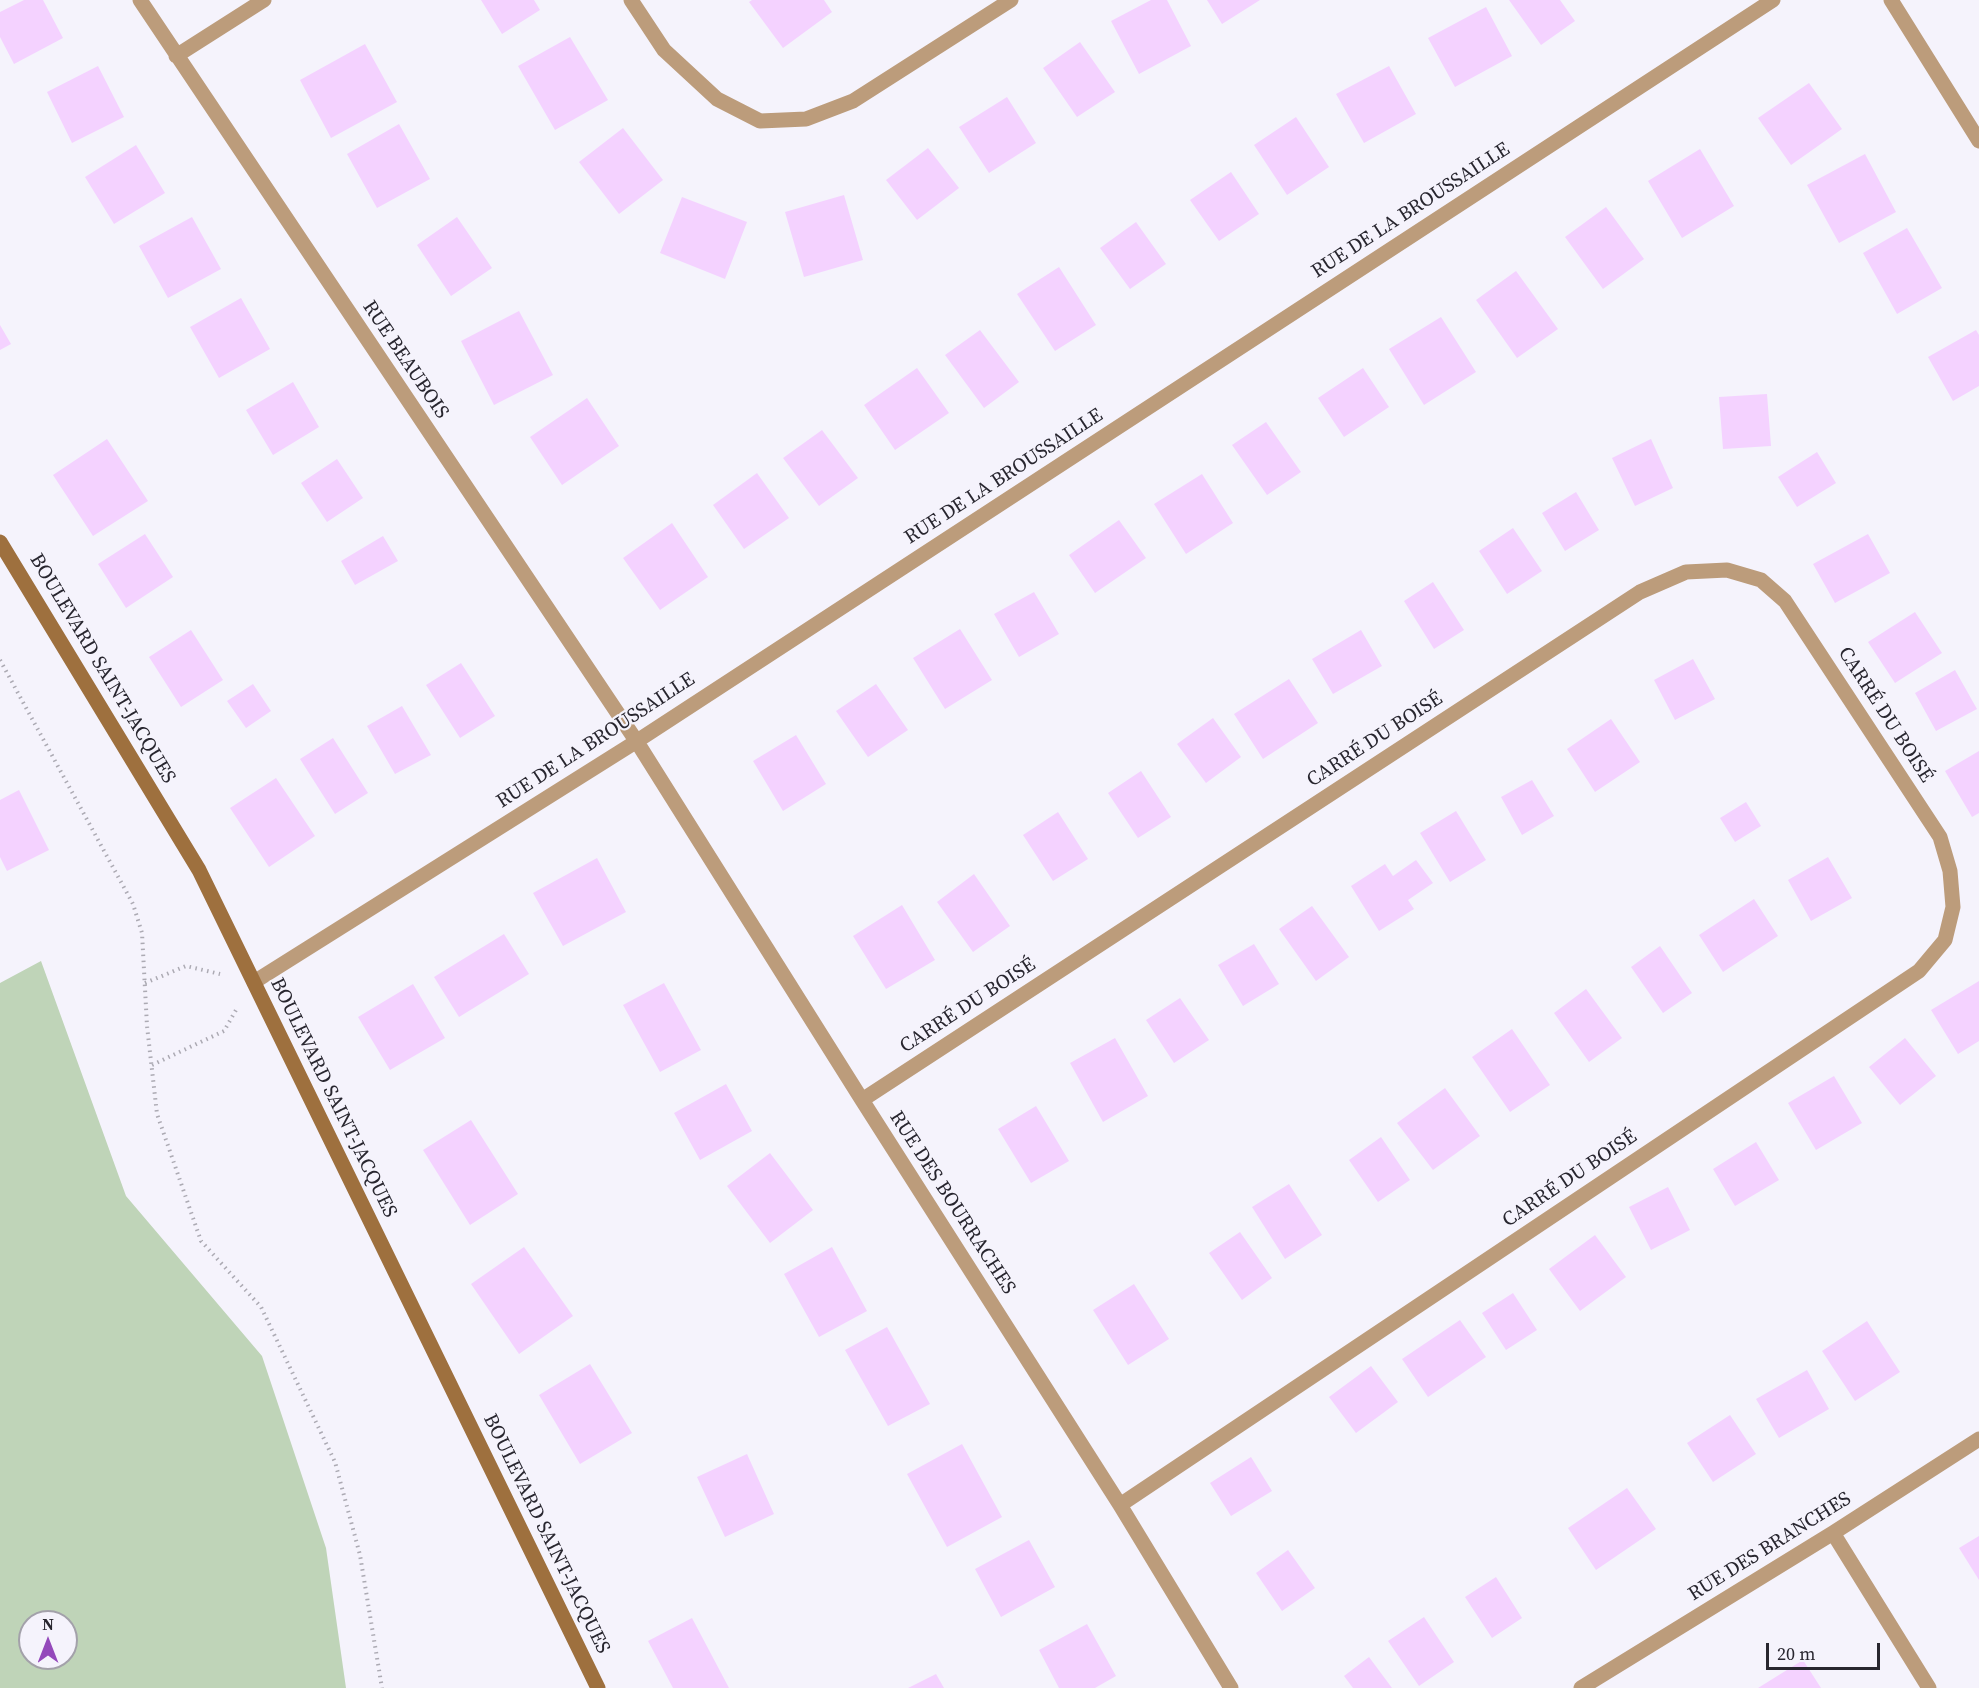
<!DOCTYPE html>
<html>
<head>
<meta charset="utf-8">
<style>
	body { margin:0 }
	#map { position:relative; width:1979px; height:1688px; overflow:hidden; background:#f5f3fc; font-family:"Source Serif 4",serif }
	canvas { display:block }
	.north { position:absolute; left:18px; top:1610px; width:60px; height:60px; box-sizing:border-box; background:#f5f3fc; border:2px solid #a3a1aa; border-radius:50%; rotate:0deg; font-size:16px; font-weight:700; line-height:24px; text-align:center; color:#28262f }
	.north::after { content:''; display:block; margin:auto; width:21px; height:27px; background:#9449bb; clip-path:polygon(50% 0,100% 100%,50% 72%,0 100%) }
	.scale { position:absolute; left:1766px; top:1643px; width:114px; height:27px; box-sizing:border-box; border:3px solid #28262f; border-top:0; padding-left:8px; font-size:18px; line-height:21px; white-space:nowrap; color:#28262f; -webkit-text-stroke:4px #f5f3fc; paint-order:stroke }
</style>
</head>
<body>
<div id="map">
<canvas width="1979" height="1688"></canvas>
<div class="north">N</div>
<div class="scale">20 m</div>
</div>
<script>
const ctx = document.querySelector('canvas').getContext('2d');
ctx.lineJoin = 'round';
function fillPath(path, color) { ctx.fillStyle = color; ctx.fill(path, 'evenodd'); }
const poly = rows => new Path2D(rows.map(r => 'M' + r).join(''));
function trace(path, color, width, dash) { ctx.strokeStyle = color; ctx.lineWidth = width; ctx.lineCap = dash ? 'butt' : 'round'; ctx.setLineDash(dash || []); ctx.stroke(path); }
function drawText(font, color, halo, rows, align = 'center') {
  ctx.font = font + ' "Source Serif 4",serif'; ctx.lineWidth = 4.5; ctx.setLineDash([]); ctx.textBaseline = 'middle'; ctx.strokeStyle = halo; ctx.fillStyle = color; for (const [text, x, y, turn = 0] of rows) {
    ctx.save(); ctx.translate(x, y); ctx.rotate((+turn || 0) * Math.PI / 180); ctx.textAlign = isNaN(turn) ? turn : align; if (halo) ctx.strokeText(text, 0, 0); ctx.fillText(text, 0, 0); ctx.restore();
  }
}
fillPath(poly([
	[41,961,126,1196,262,1356,326,1548,346,1688,0,1688,0,983],
	[30,1622,66,1622,66,1658,30,1658]
]), '#bfd4b8');
fillPath(poly([
	[24,0,43,0,63,38,14,64,0,37,0,12],
	[481,0,534,0,540,10,502,34],
	[752,0,824,0,832,12,783,48,749,2],
	[1151,0,1167,0,1191,46,1139,74,1111,21],
	[1207,0,1260,0,1222,24],
	[1509,0,1560,0,1575,21,1541,45],
	[1486,7,1512,56,1455,87,1428,38],
	[570,37,608,100,555,130,518,66],
	[1080,42,1115,92,1077,117,1043,68],
	[365,44,397,102,331,138,300,80],
	[98,66,124,117,72,143,47,92],
	[1389,66,1416,114,1364,143,1336,94],
	[1809,83,1842,129,1791,165,1758,118],
	[1007,97,1036,143,989,173,959,127],
	[1296,117,1329,167,1287,195,1254,145],
	[399,124,430,179,377,208,347,154],
	[623,128,663,180,619,214,579,162],
	[136,145,165,193,114,224,85,177],
	[928,148,959,188,917,220,886,180],
	[1700,149,1734,206,1682,238,1648,181],
	[1865,154,1896,212,1839,243,1807,185],
	[1231,172,1259,214,1219,241,1190,200],
	[844,195,863,260,804,277,785,212],
	[682,197,747,222,725,279,660,253],
	[1606,207,1644,259,1603,289,1565,237],
	[192,217,221,269,168,298,139,246],
	[457,217,492,268,451,296,417,245],
	[1136,222,1166,264,1130,289,1100,248],
	[1907,228,1942,288,1897,314,1863,253],
	[1059,267,1096,325,1055,351,1017,294],
	[1516,271,1558,329,1517,358,1476,300],
	[241,298,270,349,219,378,190,327],
	[519,311,553,375,494,405,461,341],
	[1441,317,1476,372,1424,405,1389,349],
	[0,325,11,344,0,350],
	[980,330,1019,382,984,408,945,355],
	[1976,330,1979,335,1979,386,1953,401,1928,357],
	[917,368,949,413,895,450,864,405],
	[1363,368,1389,407,1344,437,1318,398],
	[293,382,319,427,273,455,246,410],
	[1767,394,1771,446,1723,449,1719,397],
	[587,398,619,446,562,485,530,437],
	[1266,422,1301,472,1267,495,1232,445],
	[822,430,858,478,819,506,783,458],
	[107,439,148,501,93,536,53,475],
	[1651,439,1673,488,1635,506,1612,458],
	[1817,452,1836,483,1797,507,1778,477],
	[337,459,363,498,327,522,301,483],
	[757,473,789,518,744,549,713,505],
	[1202,474,1233,523,1186,554,1154,504],
	[1576,492,1599,530,1565,551,1542,513],
	[1119,520,1146,558,1095,593,1069,555],
	[672,523,708,577,660,610,623,558],
	[1513,528,1542,571,1507,594,1479,551],
	[145,534,173,577,126,608,98,564],
	[1868,534,1890,573,1835,603,1813,564],
	[383,536,398,561,355,585,341,561],
	[1433,582,1464,630,1434,649,1404,601],
	[1034,592,1059,634,1019,657,994,614],
	[1915,612,1942,653,1895,683,1868,642],
	[960,629,992,680,945,709,913,658],
	[191,630,223,680,181,707,149,657],
	[1361,630,1382,666,1333,694,1312,659],
	[1693,659,1715,699,1675,720,1654,680],
	[461,663,495,716,460,738,426,685],
	[1955,670,1977,709,1936,731,1915,693],
	[1289,679,1318,723,1263,759,1234,714],
	[253,684,271,711,246,728,227,701],
	[876,684,908,730,868,757,836,711],
	[402,706,431,755,395,774,367,726],
	[1213,718,1241,757,1206,783,1177,744],
	[1611,719,1640,762,1595,792,1567,749],
	[796,735,826,784,783,811,753,761],
	[333,738,368,793,335,814,300,759],
	[1979,751,1979,813,1972,817,1945,771],
	[1141,771,1171,817,1138,838,1108,793],
	[276,778,315,836,269,867,230,808],
	[1532,780,1554,816,1522,835,1501,797],
	[19,790,49,850,7,871,0,857,0,800],
	[1746,802,1761,826,1735,842,1720,818],
	[1456,811,1486,860,1450,882,1420,833],
	[1058,812,1088,859,1053,881,1023,835],
	[1828,857,1852,898,1811,921,1788,880],
	[597,858,626,912,563,946,533,893],
	[1416,860,1433,883,1408,900,1414,909,1379,931,1351,886,1385,864,1393,876],
	[974,874,1010,926,973,952,937,902],
	[1754,899,1778,936,1723,972,1699,935],
	[902,905,935,960,886,989,853,936],
	[1312,906,1349,957,1316,981,1279,929],
	[504,934,529,974,459,1017,434,977],
	[1254,944,1279,984,1243,1006,1218,965],
	[1660,946,1692,993,1663,1013,1631,967],
	[1979,981,1979,1041,1958,1054,1931,1010],
	[664,983,701,1050,660,1072,623,1005],
	[413,984,445,1038,390,1070,358,1017],
	[1586,989,1622,1038,1589,1062,1554,1013],
	[1180,998,1209,1040,1174,1063,1146,1020],
	[1512,1029,1550,1085,1510,1112,1472,1057],
	[1115,1038,1148,1096,1103,1122,1070,1063],
	[1905,1038,1936,1076,1900,1105,1869,1067],
	[1834,1076,1862,1123,1816,1150,1788,1103],
	[726,1084,752,1131,700,1160,674,1113],
	[1445,1088,1480,1136,1433,1170,1397,1123],
	[1036,1106,1069,1161,1031,1183,998,1129],
	[471,1120,518,1194,470,1225,423,1150],
	[1381,1137,1410,1180,1378,1202,1349,1160],
	[1756,1142,1779,1180,1735,1206,1713,1169],
	[770,1153,813,1210,770,1243,727,1186],
	[1289,1184,1322,1235,1285,1259,1252,1207],
	[1668,1187,1690,1230,1651,1250,1629,1207],
	[1240,1232,1272,1278,1242,1300,1209,1253],
	[1595,1235,1626,1277,1580,1311,1549,1269],
	[524,1247,573,1316,519,1354,471,1284],
	[832,1247,867,1311,819,1337,784,1274],
	[1134,1284,1169,1339,1128,1365,1093,1310],
	[1513,1293,1537,1330,1506,1350,1482,1313],
	[1460,1320,1486,1357,1428,1397,1402,1359],
	[1867,1321,1900,1372,1855,1401,1822,1351],
	[887,1327,930,1404,888,1426,845,1350],
	[590,1364,632,1433,580,1464,539,1395],
	[1371,1366,1398,1402,1356,1433,1329,1397],
	[1807,1370,1829,1409,1779,1438,1756,1399],
	[1730,1415,1756,1454,1713,1482,1687,1443],
	[962,1444,1002,1517,947,1547,907,1474],
	[747,1454,774,1514,725,1537,697,1477],
	[1251,1457,1272,1491,1231,1516,1210,1483],
	[1627,1488,1656,1529,1596,1570,1568,1528],
	[1979,1536,1979,1580,1959,1548],
	[1029,1540,1055,1587,1001,1617,975,1569],
	[1288,1550,1315,1588,1282,1611,1256,1573],
	[1496,1577,1522,1618,1492,1638,1465,1597],
	[1424,1617,1454,1662,1419,1686,1388,1641],
	[692,1618,729,1688,673,1688,648,1641],
	[1087,1624,1116,1676,1095,1688,1059,1688,1039,1650],
	[1369,1657,1392,1688,1353,1688,1344,1676],
	[1803,1660,1821,1688,1758,1688],
	[936,1674,944,1688,908,1688]
]), '#f4d2ff');
trace(poly([
	[0,660,133,904,142,933,147,1026,157,1114,201,1241,261,1307,335,1462,360,1555,382,1688],
	[145,983,186,966,220,974],
	[152,1065,224,1031,236,1010]
]), '#acaab3', 4, [1.5, 4.5]);
trace(poly([
	[140,0,637,742,862,1100,1120,1505,1231,1688],
	[631,0,664,50,717,99,760,121,806,119,853,101,1011,0],
	[1891,0,1979,141],
	[176,56,264,0],
	[254,982,634,743,1773,0],
	[862,1100,1640,592,1686,572,1727,570,1761,580,1785,601,1940,837,1950,871,1953,907,1945,940,1919,971,1120,1505],
	[1833,1533,1929,1688],
	[1581,1688,1833,1533,1979,1439]
]), '#bc9c7b', 15);
trace(poly([
	[0,542,199,870,598,1688]
]), '#9e703e', 15);
drawText('20px', '#28262f', '#f5f3fc', [
	["RUE DE LA BROUSSAILLE",1411,211,-33],
	["RUE BEAUBOIS",405,360,56],
	["RUE DE LA BROUSSAILLE",1004,477,-33],
	["BOULEVARD SAINT-JACQUES",102,669,59],
	["CARRÉ DU BOISÉ",1885,715,57],
	["CARRÉ DU BOISÉ",1375,740,-33],
	["RUE DE LA BROUSSAILLE",596,741,-33],
	["CARRÉ DU BOISÉ",968,1006,-33],
	["BOULEVARD SAINT-JACQUES",333,1098,64],
	["CARRÉ DU BOISÉ",1570,1179,-34],
	["RUE DES BOURRACHES",952,1203,57],
	["BOULEVARD SAINT-JACQUES",546,1534,64],
	["RUE DES BRANCHES",1770,1547,-32]
]);
</script>
</body>
</html>
